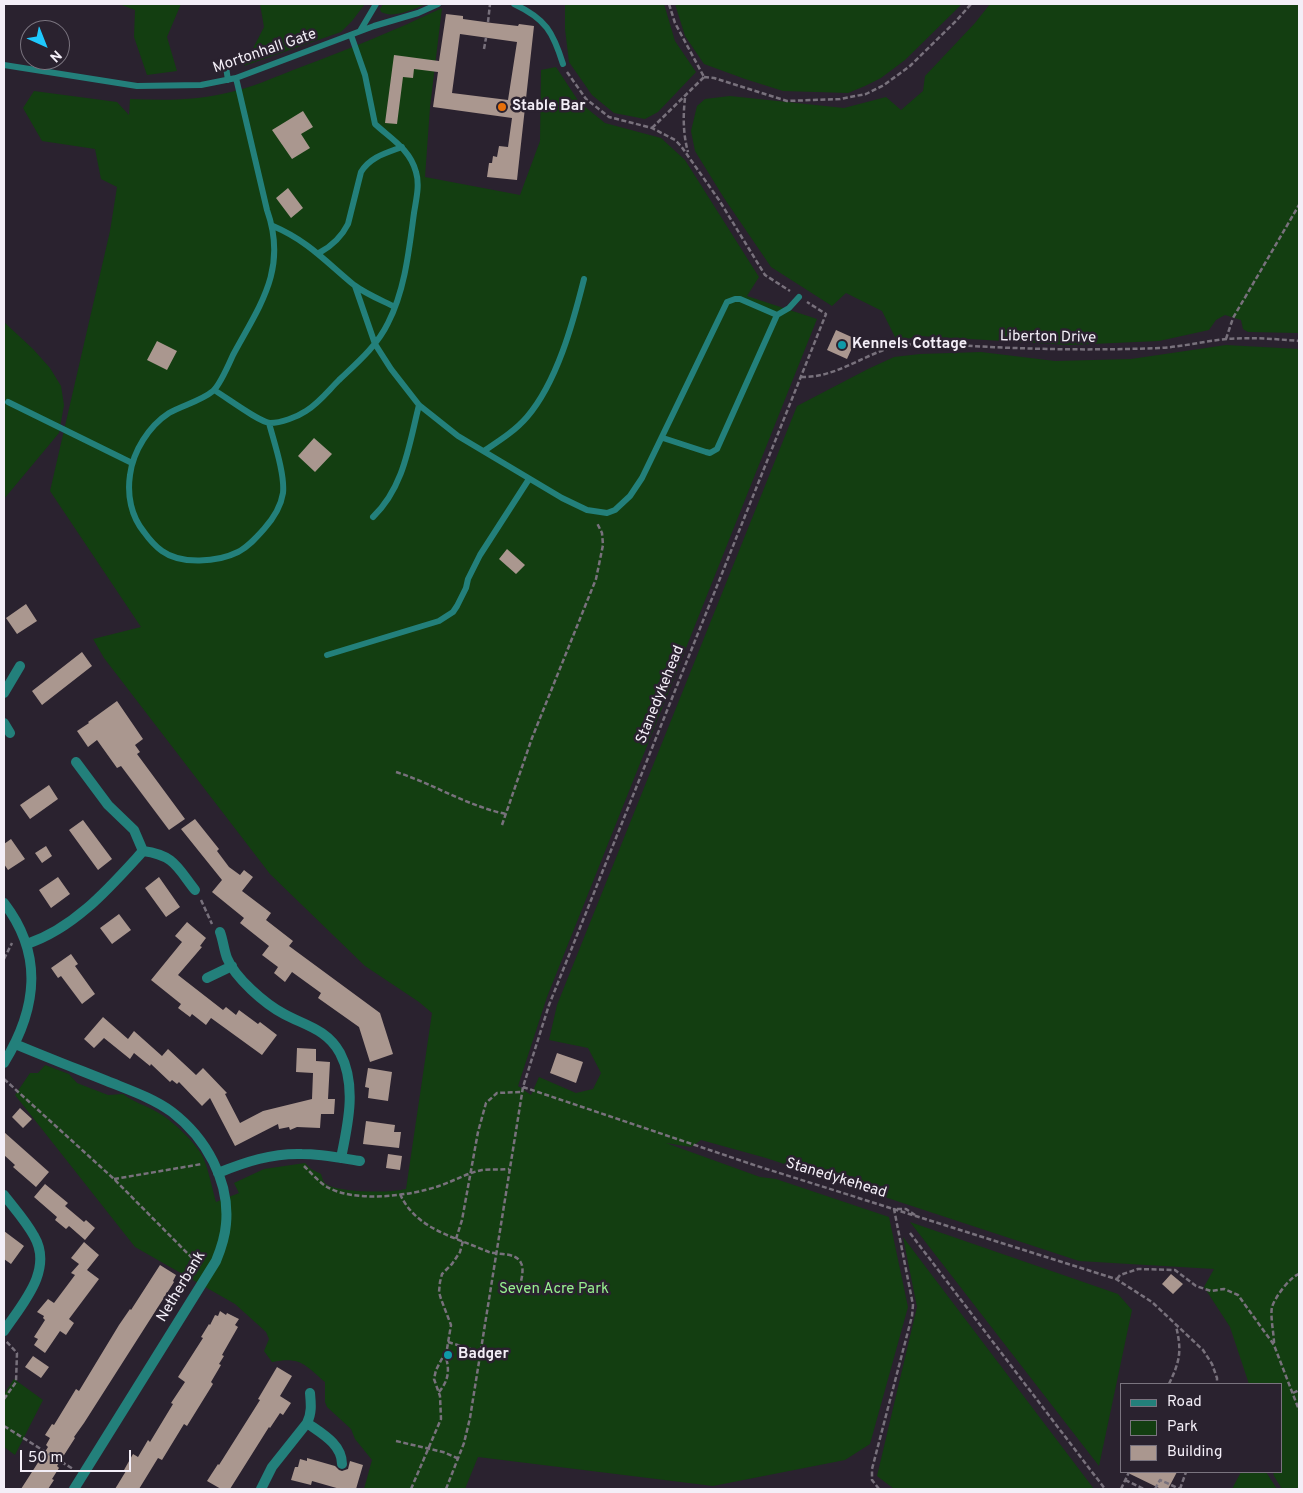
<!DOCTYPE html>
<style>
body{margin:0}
#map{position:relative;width:1303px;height:1493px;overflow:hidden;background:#2a222f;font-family:Overpass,sans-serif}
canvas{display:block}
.frame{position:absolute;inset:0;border:5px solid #f3eef7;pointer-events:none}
.legend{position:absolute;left:1120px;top:1383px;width:162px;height:90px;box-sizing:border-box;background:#2a222f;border:1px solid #7a747f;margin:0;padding:6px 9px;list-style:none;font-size:15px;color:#f3eef7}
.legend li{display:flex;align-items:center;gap:10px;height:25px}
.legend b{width:25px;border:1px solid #7a747f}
.north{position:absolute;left:20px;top:20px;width:50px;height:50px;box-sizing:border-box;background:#2a222f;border:1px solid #7a747f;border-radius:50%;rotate:136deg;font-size:14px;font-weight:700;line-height:20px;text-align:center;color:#f3eef7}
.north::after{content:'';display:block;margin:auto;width:18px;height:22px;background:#1fc9fd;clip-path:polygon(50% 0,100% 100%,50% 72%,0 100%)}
.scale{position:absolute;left:20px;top:1450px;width:111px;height:22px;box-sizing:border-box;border:2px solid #f3eef7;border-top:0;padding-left:6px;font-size:15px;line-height:18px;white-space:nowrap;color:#f3eef7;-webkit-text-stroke:4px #2a222f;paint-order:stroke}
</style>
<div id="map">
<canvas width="1303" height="1493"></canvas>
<div class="frame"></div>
<ul class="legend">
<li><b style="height:6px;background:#23807b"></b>Road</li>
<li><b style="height:14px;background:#133e11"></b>Park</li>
<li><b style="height:14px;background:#aa978f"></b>Building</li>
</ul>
<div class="north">N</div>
<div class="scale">50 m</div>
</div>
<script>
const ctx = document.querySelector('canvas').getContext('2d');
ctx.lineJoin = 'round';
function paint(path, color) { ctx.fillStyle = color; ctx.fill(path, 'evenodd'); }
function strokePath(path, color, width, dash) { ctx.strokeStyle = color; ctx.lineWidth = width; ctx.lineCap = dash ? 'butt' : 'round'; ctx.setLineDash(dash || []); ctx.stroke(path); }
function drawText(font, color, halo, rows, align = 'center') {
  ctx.font = font + ' Overpass,sans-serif'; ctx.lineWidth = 5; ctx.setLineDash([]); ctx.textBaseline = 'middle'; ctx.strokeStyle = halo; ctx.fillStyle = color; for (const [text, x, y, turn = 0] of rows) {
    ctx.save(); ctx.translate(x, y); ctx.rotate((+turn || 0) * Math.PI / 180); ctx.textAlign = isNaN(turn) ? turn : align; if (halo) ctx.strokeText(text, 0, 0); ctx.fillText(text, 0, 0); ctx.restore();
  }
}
paint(new Path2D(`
 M119,4H181L167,37L177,71L147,75L134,37L135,10Z
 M260,4H365L352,21L341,32L244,66L264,27Z
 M383,4H426C414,9 394,19 381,12L380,9Z
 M565,4H664L675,41L696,72L658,112L645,119L614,113L592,95L569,62L565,29Z
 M675,4H962L905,60L881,78L865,86L848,93L783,91L745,79L704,64L685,36Z
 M990,4H1299V333L1248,332L1243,329L1241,320L1225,315L1216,320L1209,330L1159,341L1069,345L920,336L897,341L882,311L846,293L832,306L771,267L724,198L695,151L691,131L697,106L705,99L730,96L844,108L886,97L901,110L923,91L925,76L975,23Z
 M442,8L430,107L425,177L520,195L540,141L541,70L556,67L579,102L605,123L661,138L685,160L759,277L747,296L817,319L547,997L518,1086L531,1095L539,1077L576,1093L593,1089L601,1073L588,1048L549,1040L557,1005L797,406L868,369L894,357L920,354L981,352L1055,361L1131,359L1226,345L1299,349V1489H1282L1274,1476L1273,1472H1282V1384H1249L1230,1327L1204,1287L1214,1269L1079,1261L766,1158L701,1140L691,1147L666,1143L760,1177L776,1179L889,1217L908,1307L870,1444L845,1460L713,1486L478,1457L465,1489H364L372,1460L355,1439L351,1429L327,1407L325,1402V1382C305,1365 301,1356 272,1362L264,1351L269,1339L266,1332L235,1304L135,1247L15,1095L30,1073H38L45,1065L69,1074L77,1083L108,1095L123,1094C133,1102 145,1105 157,1112C172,1120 195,1142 203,1157C209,1171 212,1188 216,1202L239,1193L234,1183L264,1169L305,1163L311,1169L321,1174C322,1177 323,1182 326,1184C339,1193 391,1193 406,1189L432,1013L419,1002L365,966L270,874L104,658L93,639L141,627L50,491L110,231L117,187L101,179L95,149L42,141L23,108L34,91L117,102L129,115L130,99C161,100 191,101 222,94C249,89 275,77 301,67C349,49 396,30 442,8Z
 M4,322L33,349L50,368L61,386L64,405L59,433L4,499Z
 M910,1222L1118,1294L1132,1310L1099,1466Z
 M903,1237L1094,1489H894L877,1476L917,1307Z
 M14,1379L43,1400L15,1455L4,1447V1394Z
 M1241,1472H1266L1277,1489H1232Z`), '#133e11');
paint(new Path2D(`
 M446,14L463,16V19L492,23L518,26L519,24L534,26L517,180L487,177L489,163H492L493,156L497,157L499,146L508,147L512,118L433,107L438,72L414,69L413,78L403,77L397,124L385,123L394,55L439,61ZM460,34L517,42L508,100L452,93Z
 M303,111L313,127L301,134L310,148L292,159L272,130Z
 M288,188L303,208L291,218L276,198Z
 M836,330L856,339L847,359L827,350Z
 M157,341L177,351L167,370L147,360Z
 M314,438L332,454L315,472L298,456Z
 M507,549L525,565L516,574L499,559Z
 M26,604L37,621L17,634L6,618Z
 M82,652L92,666L42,705L32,691Z
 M117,701L143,739L135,745L140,752L137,754L185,819L169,830L121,766L117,768L97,740L88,747L77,731L89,723L88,722Z
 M49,785L58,799L30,819L20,805Z
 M195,819L219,849L217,851L229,867L240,875L244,870L253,877L242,891L271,913L266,920L293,941L289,946L380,1013L393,1054L370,1062L359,1027L318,998L321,993L292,972L285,982L274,973L278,967L262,955L269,946L240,923L244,918L212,892L222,880L181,829Z
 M83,820L112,859L98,870L69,830Z
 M11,839L25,859L8,870L4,864V844Z
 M46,846L52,856L42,863L35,853Z
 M58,877L70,894L51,908L39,890Z
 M159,877L180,907L166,917L145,888Z
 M119,914L131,930L112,944L100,928Z
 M187,922L206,938L200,946L202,947L178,975L223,1010L226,1007L236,1015L239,1010L258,1024L260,1022L277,1035L262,1055L211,1018L206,1025L192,1014L190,1017L178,1008L181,1004L151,980L182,942L175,936Z
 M71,954L78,964L75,966L95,994L82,1004L61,976L58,978L51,968Z
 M103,1017L128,1039L134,1031L162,1056L168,1049L196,1075L203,1068L227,1093L225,1094L240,1123L263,1111L312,1099L313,1073L296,1072L297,1048L316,1049V1061L330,1062L328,1099H335L334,1114H321L320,1128L297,1127L290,1130L289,1127L279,1129L278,1124L235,1146L210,1098L202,1106L179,1082L177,1084L172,1080L170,1082L151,1064L150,1066L134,1053L130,1059L104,1038L94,1048L84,1039Z
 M557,1053L583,1062L576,1083L550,1073Z
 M368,1068L392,1072L388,1101L368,1098L369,1088L365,1087Z
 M20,1108L32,1119L23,1128L12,1117Z
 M366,1121L395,1125L394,1132H401L399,1148L363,1144Z
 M4,1132L49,1172L36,1187L13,1167L15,1165L4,1155Z
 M388,1154L402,1156L400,1170L386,1168Z
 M45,1184L68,1203L65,1206L84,1222L86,1220L95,1228L85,1240L69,1226L66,1229L55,1220L57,1217L34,1197Z
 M4,1231L24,1246L11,1264L4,1259Z
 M84,1242L99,1255L87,1270L99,1279L69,1319L74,1323L66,1335L60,1331L45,1353L34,1345L38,1339L34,1337L45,1320L43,1318L44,1316L37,1312L48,1299L54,1303L75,1275L71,1273L79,1264L71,1258Z
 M160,1265L176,1275L173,1281L174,1282L84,1423L74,1437L75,1438L57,1466L59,1468L52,1479L54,1480L48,1489H21L48,1447L46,1445L50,1438L45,1435L52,1424L54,1425L76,1389L79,1391L119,1325L130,1309L131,1310Z
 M1171,1274L1183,1284L1173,1294L1162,1284Z
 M220,1311L226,1315L227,1313L239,1319L235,1325L238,1327L222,1355L224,1356L219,1364L221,1365L211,1382L213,1384L187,1426L184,1424L162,1460L158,1458L139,1489H115L126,1471L124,1470L133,1454L138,1457L148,1440L150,1442L173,1404L171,1403L185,1382L178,1377L203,1338L201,1337L209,1324L210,1325L215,1315L218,1316Z
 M33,1356L49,1367L41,1378L25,1367Z
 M277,1367L292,1376L280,1396L291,1403L283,1415L280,1413L270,1428L269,1427L230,1489H221L207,1481L218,1464L219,1465L260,1400L258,1399Z
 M307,1458L335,1466L339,1470L342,1471L348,1469L350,1461L363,1465L356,1489H340L312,1481L311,1485L291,1480L295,1467H298L300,1459L307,1461Z
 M1126,1472H1177L1168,1489H1161Z`), '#aa978f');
strokePath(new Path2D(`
 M669,4L675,23L704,77
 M488,22L490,4
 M484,49L486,38
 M567,72L586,99L609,117L652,128L675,140L681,146L719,200L765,275L790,291
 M704,77L714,78L787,101L840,99L866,94L884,85L910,66L956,21L971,4
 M685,98C683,116 683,134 688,152
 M652,128L704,77
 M1226,339L1233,318L1299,205
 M801,377C833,378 859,358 889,348C902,344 914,344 928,343C1005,349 1082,351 1159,348C1182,347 1204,341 1227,339C1251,337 1275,339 1299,341
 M396,772C434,784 467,806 506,814
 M502,825L532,738L596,579L603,545L602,533L597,523
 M201,900L212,924
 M4,959L12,943
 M4,1079L114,1179L200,1266
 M523,1087L757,1166L1116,1279L1152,1302L1203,1350L1212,1364L1217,1378V1384
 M304,1166C311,1173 319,1182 327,1187C355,1203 410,1196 439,1186C454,1181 467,1173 482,1170C491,1169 500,1170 509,1169
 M114,1179L202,1164
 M400,1194C412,1221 438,1232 464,1242C472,1245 481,1249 489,1252C499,1255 516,1252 521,1263C525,1270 520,1285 518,1294
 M910,1233L1105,1489
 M456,1239L462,1220L478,1132L486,1103L497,1093L522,1092
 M1117,1279L1120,1275L1138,1269L1175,1270L1196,1286L1211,1291L1224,1289L1238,1295L1274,1345L1299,1410
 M448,1342L480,1352
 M1274,1343C1274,1334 1270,1316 1272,1307C1275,1297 1290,1277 1299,1274
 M1169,1384C1180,1361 1182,1351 1176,1326
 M439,1392C449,1380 450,1369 445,1355
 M1293,1393L1299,1390
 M4,1399L16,1382L17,1353L6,1341
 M4,1426L73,1469
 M396,1441L443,1452L457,1458
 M1125,1480L1144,1489
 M411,1489L441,1419L440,1396L434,1379L436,1370L447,1349L451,1325L441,1299L439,1292L440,1282L442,1274L452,1264L460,1252L463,1241
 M446,1489L464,1443L470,1418L523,1087L549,1005L826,314L807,302
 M879,1489L872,1480V1469L912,1316L913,1305L894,1209H906L915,1215
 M1121,1489L1129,1472
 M1155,1489L1160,1480L1180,1489
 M1180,1489L1186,1472`), '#78717c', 2.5, [5, 2.5]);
strokePath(new Path2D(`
 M514,4C546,19 553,32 563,64
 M360,31L376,4
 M4,65L137,86L201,85L236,78L374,26L418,13L438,4
 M226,67L228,80
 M236,78L267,210C288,269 260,305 233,355C229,364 220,385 213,391C201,401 183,405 169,413C149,426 133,451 130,475C127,495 131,516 144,532C149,539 155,546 162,551C181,565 218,562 238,552C248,547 256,538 264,529C272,520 281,506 283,493C285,474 274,442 269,423
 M273,226C308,241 325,261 354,285C366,294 381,300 395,307
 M319,253C332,246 341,238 348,224L361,172C370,157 386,153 402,147
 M355,286L375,344L391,369L419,405L458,436L562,498L587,510L607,513L615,510L630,496L642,478L727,302L735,299H740L777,315L717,449L710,453L706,452L663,438
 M777,315L789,308L799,297
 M214,390C226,397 259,422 270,423C281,423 297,417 306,411C319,403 328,391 339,380C357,363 377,346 388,323C405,290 409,250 414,213C416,200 420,185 416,172C410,149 390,138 375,124L365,75L351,35
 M8,402L132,463
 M484,451C499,441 515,431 527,417C557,382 573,323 584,279
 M373,517C404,487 409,445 419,405
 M327,655L439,621L453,612L457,606L466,588L468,579L480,555L529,479`), '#23807b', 6);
strokePath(new Path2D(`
 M4,693L20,666
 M4,723L10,733
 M76,762L108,805L134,830L143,851C174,855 177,867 195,890
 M4,903C44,955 37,1009 4,1063
 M220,932C223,940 224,950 227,958C235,978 265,1004 284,1014C304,1025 327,1029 340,1053C357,1085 348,1124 341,1158
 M27,944C75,928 110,887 143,851
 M207,978L232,966
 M15,1044C46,1057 77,1069 107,1081C129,1090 153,1098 172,1112C206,1138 230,1181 226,1224C225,1237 221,1249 216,1261L74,1489
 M218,1173C245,1162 272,1153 302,1154C321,1154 341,1158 360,1161
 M4,1195C14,1208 26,1221 34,1236C54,1270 22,1304 4,1331
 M307,1423C312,1413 311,1404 310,1393
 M261,1489L272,1467L307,1423C321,1433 342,1444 342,1464`), '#23807b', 10);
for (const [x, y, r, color] of [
 [502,107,5,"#e8710a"],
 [842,345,5,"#0f9aa8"],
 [448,1355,5,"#0f9aa8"]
]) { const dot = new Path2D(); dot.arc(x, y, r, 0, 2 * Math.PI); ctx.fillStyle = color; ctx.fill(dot); strokePath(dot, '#2a222f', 2); }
drawText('15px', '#f3eef7', '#2a222f', [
 ["Mortonhall Gate",265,52,-19],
 ["Liberton Drive",1048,338,1],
 ["Stanedykehead",661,695,-68],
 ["Stanedykehead",836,1179,17],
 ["Netherbank",182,1287,-59]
]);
drawText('bold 15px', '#f3eef7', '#2a222f', [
 ["Stable Bar",512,107],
 ["Kennels Cottage",852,345],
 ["Badger",458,1355]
], 'left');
drawText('15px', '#97f190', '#2a222f', [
 ["Seven Acre Park",554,1290]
]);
</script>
